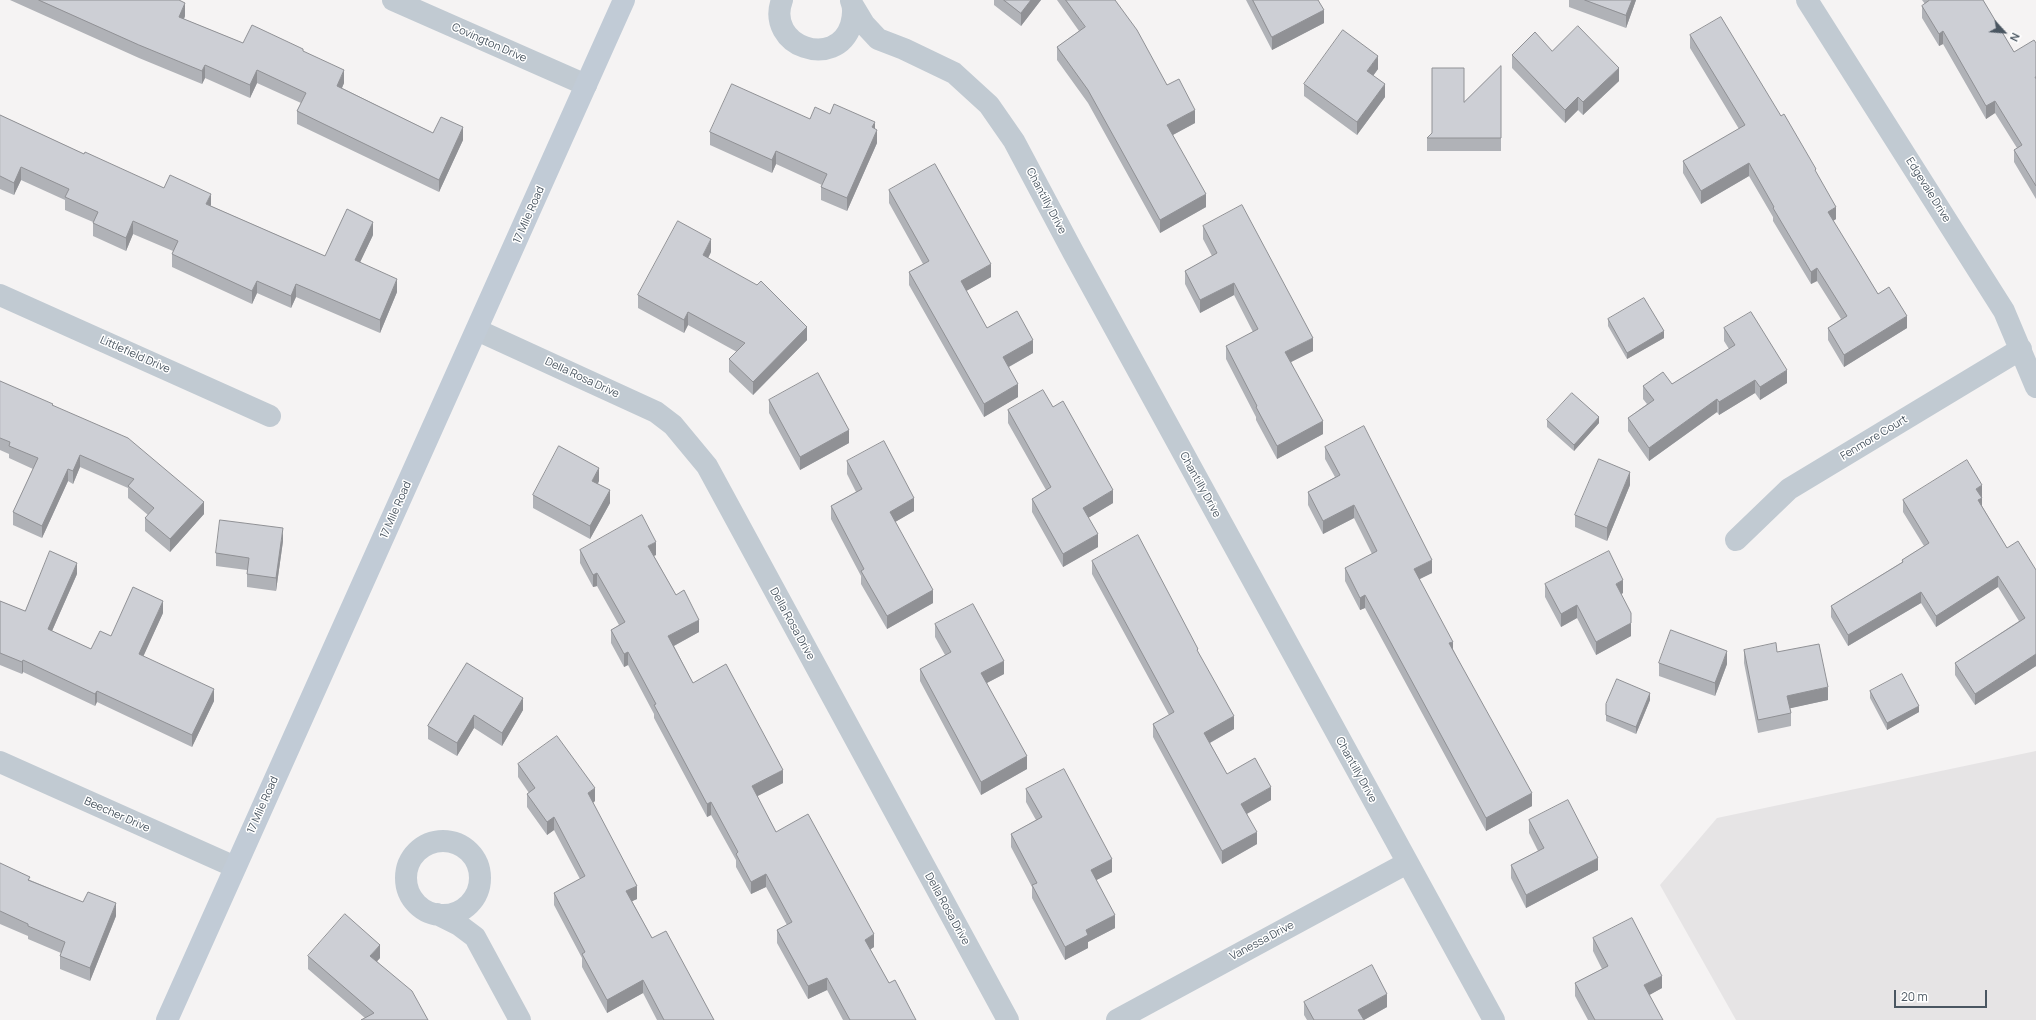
<!DOCTYPE html>
<style>
body{margin:0}
#map{position:relative;width:2036px;height:1020px;overflow:hidden;background:#f5f3f3;font-family:Manrope,sans-serif}
canvas{display:block}
.north{position:absolute;left:1984px;top:12px;width:40px;height:40px;-webkit-text-stroke:3px #fff;paint-order:stroke;rotate:116deg;font-size:11px;font-weight:700;line-height:16px;text-align:center;color:#4a5661}
.north::after{content:'';display:block;margin:auto;width:14px;height:18px;background:#4a5661;clip-path:polygon(50% 0,100% 100%,50% 72%,0 100%)}
.scale{position:absolute;left:1894px;top:990px;width:93px;height:18px;box-sizing:border-box;border:2px solid #4a5661;border-top:0;padding-left:5px;font-size:12px;line-height:14px;white-space:nowrap;color:#4a5661;-webkit-text-stroke:3px #fff;paint-order:stroke}
</style>
<div id="map">
<canvas width="2036" height="1020"></canvas>
<div class="north">N</div>
<div class="scale">20 m</div>
</div>
<script>
const ctx = document.querySelector('canvas').getContext('2d');
ctx.lineJoin = 'round';
function paint(path, color) { ctx.fillStyle = color; ctx.fill(path, 'evenodd'); }
function strokePath(path, color, width, dash) { ctx.strokeStyle = color; ctx.lineWidth = width; ctx.lineCap = dash ? 'butt' : 'round'; ctx.setLineDash(dash || []); ctx.stroke(path); }
function drawText(font, color, halo, rows, align = 'center') {
  ctx.font = font + ' Manrope,sans-serif'; ctx.lineWidth = 3; ctx.setLineDash([]); ctx.textBaseline = 'middle'; ctx.strokeStyle = halo; ctx.fillStyle = color; for (const [text, x, y, turn = 0] of rows) {
    ctx.save(); ctx.translate(x, y); ctx.rotate((+turn || 0) * Math.PI / 180); ctx.textAlign = isNaN(turn) ? turn : align; if (halo) ctx.strokeText(text, 0, 0); ctx.fillText(text, 0, 0); ctx.restore();
  }
}
paint(new Path2D(`
 M2036,751V1020H1736L1660,885L1717,818Z`), '#e6e4e5');
strokePath(new Path2D(`
 M393,0L586,85
 M782,0C765,46 836,71 851,25C853,17 855,9 851,1
 M1807,0L2004,311L2036,387
 M852,4L864,24L878,39L904,49L954,73L989,105L1014,141L1073,252L1494,1020
 M0,295L270,416
 M477,330L656,412L673,425L707,466L1008,1020
 M1736,540L1789,489L2021,349
 M0,762L235,867
 M406 878a37 37 0 1 1 74 0a37 37 0 1 1-74 0Z
 M437,914L459,925L475,937L520,1020
 M1117,1020L1407,863`), '#c1cad2', 22);
strokePath(new Path2D(`
 M167,1020L624,0`), '#c1cbd6', 22);
paint(new Path2D(`
 M10,0H179L185,16L184,19L243,43L303,51L344,83L342,88L433,133L463,140L439,192L297,124V111L301,103L257,83L250,98L205,78L202,84L139,58Z
 M994,0H1041L1021,26L994,5Z
 M1057,0H1115L1167,85L1195,123L1173,135L1206,207L1160,233L1088,103L1057,60V47L1079,31Z
 M1246,0H1318L1324,23L1272,50Z
 M1569,0H1636L1626,28L1569,7Z
 M1922,0H1983L2014,52L2036,43V199L2014,162V150L2017,148L1995,113L1986,119L1943,44L1939,46L1922,18V6L1925,4Z
 M1690,35L1781,116L1816,172L1836,219L1833,221L1858,261L1878,294L1907,328L1844,367L1828,340V328L1841,319L1817,281L1811,284L1773,221V217L1749,176L1701,204L1683,173V161L1739,129L1690,48Z
 M1552,51L1619,81L1583,115L1578,110L1565,123L1512,68V55Z
 M1501,66V151H1427V138Z
 M1378,69L1373,76L1385,97L1357,135L1304,96V84Z
 M830,114L875,128L877,143L847,211L821,200V187L822,185L776,164L772,173L710,145V132L810,119Z
 M0,115L84,154L164,188L211,206L325,256L373,235L360,262L397,292L380,333L296,297L291,308L257,293L252,304L172,267V254L173,251L133,234L126,251L93,236V222L65,210V200L21,180L14,195L0,189Z
 M889,190L991,277L966,291L987,328L1033,353L1009,367L1018,397L984,417L909,285V272L923,264L889,203Z
 M1203,226L1313,351L1291,362L1323,434L1277,459L1256,420V417L1226,359V346L1253,332L1234,295L1200,313L1185,284V271L1212,256L1203,239Z
 M711,252L708,258L807,340L753,395L729,372V359L737,352L688,325L684,333L638,308V295Z
 M1608,319L1664,338L1627,359L1608,326Z
 M1724,328L1787,383L1760,400L1755,393L1719,415L1717,412L1649,461L1628,431V418L1647,404L1643,399V386L1672,384L1729,349L1724,341Z
 M0,381L53,406L204,514L170,552L145,531V518L148,515L128,498V488L80,467L73,484L68,481L42,538L13,525V512L33,469L9,458V454L0,450Z
 M769,400L849,443L800,470L769,413Z
 M1053,407L1113,503L1088,518L1098,547L1063,567L1032,512V499L1046,490L1008,423V410Z
 M1547,420L1599,423L1574,451L1547,427Z
 M1325,447L1432,573L1419,579L1453,649L1532,806L1486,831L1365,608L1360,610L1345,581V568L1372,554L1354,518L1323,534L1308,505V492L1335,477L1325,459Z
 M847,461L914,511L895,522L933,603L887,629L861,584V576L831,519V506L856,492L847,474Z
 M599,481L598,484L610,503L590,539L533,508V495Z
 M1630,485L1607,541L1575,527V515Z
 M1981,497L1982,506L2007,548L2036,570V666L1975,705L1955,675V663L2019,621L1998,587L1936,627L1921,603L1848,646L1831,617V606L1902,562V560L1924,546L1903,512V500L1982,497Z
 M283,541L276,591L247,587V570L216,566V553Z
 M580,550L656,555L654,556L676,595L699,632L674,646L693,683L783,783L757,796L776,832L874,947L870,949L889,983L916,1020H843L827,990L808,999L777,943V930L787,925L766,887L751,894L736,867V860L711,815L707,817L654,718V714L628,665L624,667L611,643V630L619,625L597,586L593,587L580,563Z
 M1092,561L1198,653L1234,729L1210,743L1227,774L1271,800L1247,814L1257,844L1222,864L1153,737V724L1169,715L1092,574Z
 M77,574L52,631L91,649L111,636L163,613L143,656L214,701L192,747L97,702L95,706L23,672L22,674L0,665V601L25,611Z
 M1545,584L1623,593L1621,594L1631,636L1596,655L1577,618L1561,627L1545,597Z
 M935,624L1004,674L987,683L1027,769L981,795L920,681V669L945,655L935,637Z
 M1744,650L1777,652L1828,700L1790,708L1791,713V726L1758,733L1744,663Z
 M467,663L523,710L502,746L474,728L457,756L428,739V726Z
 M1659,663L1727,664L1715,696L1659,676Z
 M1870,691L1919,712L1887,730L1870,698Z
 M1650,700L1636,734L1606,721V704Z
 M518,764L595,801L593,803L637,899L632,901L652,938L714,1020H657L643,993L607,1013L582,967V958L554,905V893L580,879L554,830L547,835L527,807V794L529,793L518,777Z
 M1026,789L1112,872L1096,880L1115,928L1088,942V948L1065,960L1032,898V887L1011,847V834L1036,820L1026,802Z
 M1529,820L1598,870L1526,908L1511,878V865L1538,851L1529,833Z
 M0,863L30,880L116,916L90,981L60,969V956L61,953L28,939V936L0,924Z
 M1593,938L1662,988L1649,995L1663,1020H1588L1575,996V983L1602,969L1593,951Z
 M308,956L380,958L377,961L428,1020L365,1018L308,969Z
 M1304,1002L1387,1007L1364,1020H1307L1304,1015Z`), '#b0b2b7');
paint(new Path2D(`
 M1031,0H1041L1021,26V13Z
 M1632,0H1636L1626,28V15Z
 M185,3V16L179,30V17Z
 M1324,10V23L1272,50V37Z
 M1943,31V44L1939,46V34Z
 M1378,56V69L1367,84V71Z
 M205,65V78L202,84V71Z
 M1619,68V81L1583,115V102Z
 M257,70V83L250,98V85Z
 M344,70V83L337,99V86Z
 M1385,84V97L1357,135V122Z
 M1578,97V110L1565,123V110Z
 M1995,101V113L1986,119V106Z
 M1195,110V123L1167,138V125Z
 M875,122V134L872,127Z
 M463,127V140L439,192V180Z
 M877,130V143L847,211V198Z
 M776,151V164L772,173V160Z
 M1749,163V176L1701,204V191Z
 M21,167V180L14,195V183Z
 M211,194V206L206,204Z
 M1206,194V207L1160,233V220Z
 M1836,207V219L1828,224V212Z
 M133,221V234L126,251V238Z
 M373,222V235L355,273V260Z
 M711,239V252L703,268V255Z
 M991,264V277L961,294V281Z
 M1817,268V281L1811,284V272Z
 M397,279V292L380,333V320Z
 M257,281V293L252,304V291Z
 M1234,283V295L1200,313V300Z
 M296,284V297L291,308V296Z
 M688,312V325L684,333V320Z
 M1907,316V328L1844,367V355Z
 M807,327V340L753,395V382Z
 M1664,331V338L1627,359V353Z
 M1313,338V351L1285,365V352Z
 M1033,340V353L1003,370V357Z
 M1787,370V383L1760,400V387Z
 M1755,380V393L1719,415V402Z
 M1018,384V397L984,417V404Z
 M1717,399V412L1649,461V448Z
 M1599,417V423L1574,451V445Z
 M1323,421V434L1277,459V446Z
 M849,430V443L800,470V457Z
 M80,455V467L73,484V471Z
 M599,468V481L592,494V481Z
 M68,469V481L42,538V526Z
 M1630,472V485L1607,541V528Z
 M1982,485V497L1976,501V489Z
 M610,490V503L590,539V526Z
 M1113,490V503L1083,521V508Z
 M914,498V511L890,525V512Z
 M1982,498V509L1978,500Z
 M204,502V514L170,552V539Z
 M1354,505V518L1323,534V521Z
 M283,528V541L276,591V578Z
 M1098,534V547L1063,567V554Z
 M656,542V555L648,558V546Z
 M1432,560V573L1414,582V569Z
 M77,563V574L48,640V629Z
 M597,573V586L593,587V575Z
 M1998,576V587L1936,627V616Z
 M1623,580V593L1616,597V584Z
 M933,590V603L887,629V616Z
 M1921,592V603L1848,646V635Z
 M1365,595V608L1360,610V598Z
 M163,601V613L139,666V654Z
 M1577,605V618L1561,627V614Z
 M699,620V632L668,649V636Z
 M1631,623V636L1596,655V642Z
 M1453,642V655L1449,643Z
 M1727,651V664L1715,696V683Z
 M628,652V665L624,667V654Z
 M2036,654V666L1975,705V694Z
 M23,660V672L22,674V662Z
 M1004,661V674L981,686V673Z
 M1828,687V700L1787,709V696Z
 M214,689V701L192,747V735Z
 M97,691V702L95,706V694Z
 M1650,693V700L1636,734V727Z
 M523,698V710L502,746V733Z
 M1919,706V712L1887,730V723Z
 M474,715V728L457,756V743Z
 M1234,716V729L1204,746V733Z
 M1027,756V769L981,795V782Z
 M783,770V783L752,799V786Z
 M1271,787V800L1241,817V804Z
 M595,788V801L588,806V793Z
 M1532,793V806L1486,831V818Z
 M711,802V815L707,817V804Z
 M554,817V830L547,835V822Z
 M1257,832V844L1222,864V851Z
 M1598,858V870L1526,908V895Z
 M1112,859V872L1091,883V870Z
 M766,874V887L751,894V882Z
 M637,886V899L626,904V891Z
 M116,903V916L90,981V968Z
 M1115,915V928L1088,942V948L1065,960V947L1086,930Z
 M874,934V947L865,953V940Z
 M380,945V958L370,969V956Z
 M1662,976V988L1644,998V985Z
 M827,978V990L808,999V986Z
 M643,980V993L607,1013V1000Z
 M1387,994V1007L1364,1020L1358,1010Z`), '#909195');
const building = new Path2D(`
 M39,0H179L185,3L179,17L243,43L252,25L303,49V51L344,70L337,86L433,133L441,117L463,127L439,180L297,111L306,93L257,70L250,85L205,65L202,71L139,45Z
 M1004,0H1031L1021,13Z
 M1066,0H1115L1137,30L1167,85L1179,79L1195,110L1167,125L1206,194L1160,220L1088,90L1057,47L1085,27Z
 M1253,0H1318L1324,10L1272,37Z
 M1585,0H1632L1626,15Z
 M1930,0H1983L2014,52L2034,40L2036,43V77H2035L2036,79V186L2014,150L2022,145L1995,101L1986,106L1943,31L1939,34L1922,6Z
 M1721,17L1781,116L1784,114L1816,169L1815,170L1836,207L1828,212L1858,261L1878,294L1889,287L1907,316L1844,355L1828,328L1847,316L1817,268L1811,272L1773,208L1774,207L1749,163L1701,191L1683,161L1745,125L1690,35Z
 M1578,26L1619,68L1583,102L1578,97L1565,110L1512,55L1535,32L1552,51Z
 M1343,30L1378,56L1367,71L1385,84L1357,122L1304,84Z
 M1501,66V138H1427L1432,133V68H1464V102Z
 M732,84L810,119L815,107L830,114L834,104L875,122L872,127L877,130L847,198L821,187L827,174L776,151L772,160L710,132Z
 M0,115L84,154L85,152L164,188L170,175L211,194L206,204L325,256L347,209L373,222L355,260L397,279L380,320L296,284L291,296L257,281L252,291L172,254L178,241L133,221L126,238L93,223L98,212L65,197L69,189L21,167L14,183L0,176Z
 M935,164L991,264L961,281L987,328L1017,311L1033,340L1003,357L1018,384L984,404L909,272L929,261L889,190Z
 M1242,205L1313,338L1285,352L1323,421L1277,446L1256,407L1257,406L1226,346L1258,329L1234,283L1200,300L1185,271L1217,253L1203,226Z
 M678,221L711,239L703,255L757,285L761,281L807,327L753,382L729,359L745,343L688,312L684,320L638,295Z
 M1644,298L1664,331L1627,353L1608,319Z
 M1751,312L1787,370L1760,387L1755,380L1719,402L1717,399L1649,448L1628,418L1654,400L1643,386L1663,372L1672,384L1735,345L1724,328Z
 M818,373L849,430L800,457L769,400Z
 M0,381L53,404L52,405L128,438L204,502L170,539L145,518L154,508L128,486L134,479L80,455L73,471L68,469L42,526L13,512L38,458L9,446L10,442L0,438Z
 M1043,390L1053,407L1063,401L1113,490L1083,508L1098,534L1063,554L1032,499L1051,487L1008,410Z
 M1572,393L1599,417L1574,445L1547,420Z
 M1364,426L1432,560L1414,569L1453,642L1449,643L1532,793L1486,818L1365,595L1360,598L1345,568L1377,551L1354,505L1323,521L1308,492L1340,475L1325,447Z
 M884,441L914,498L890,512L933,590L887,616L861,571L864,569L831,506L862,489L847,461Z
 M559,446L599,468L592,481L610,490L590,526L533,495Z
 M1599,459L1630,472L1607,528L1575,515Z
 M1967,460L1982,485L1976,489L1982,498L1978,500L2007,548L2018,541L2036,570V654L1975,694L1955,663L2025,618L1998,576L1936,616L1921,592L1848,635L1831,606L1903,562L1902,560L1929,543L1903,500Z
 M642,515L656,542L648,546L676,595L684,590L699,620L668,636L693,683L726,664L783,770L752,786L776,832L808,814L874,934L865,940L889,983L895,980L916,1020H850L827,978L808,986L777,930L792,922L766,874L751,882L736,854L738,852L711,802L707,804L654,705L656,704L628,652L624,654L611,630L625,622L597,573L593,575L580,550Z
 M220,520L283,528L276,578L247,574L249,558L216,553Z
 M1138,535L1198,649L1197,650L1234,716L1204,733L1227,774L1255,758L1271,787L1241,804L1257,832L1222,851L1153,724L1174,712L1092,561Z
 M50,551L77,563L48,629L91,649L100,631L111,636L133,587L163,601L139,654L214,689L192,735L97,691L95,694L23,660L22,662L0,653V601L25,611Z
 M1609,551L1623,580L1616,584L1631,613V623L1596,642L1577,605L1561,614L1545,584Z
 M973,604L1004,661L981,673L1027,756L981,782L920,669L951,652L935,624Z
 M1671,630L1727,651L1715,683L1659,663Z
 M1776,643L1777,652L1819,644L1828,687L1787,696L1791,713L1758,720L1744,650Z
 M467,663L523,698L502,733L474,715L457,743L428,726Z
 M1902,674L1919,706L1887,723L1870,691Z
 M1617,679L1650,693L1636,727L1606,715V704Z
 M557,736L595,788L588,793L637,886L626,891L652,938L666,931L714,1020H664L643,980L607,1000L582,954L585,952L554,893L585,876L554,817L547,822L527,794L535,788L518,764Z
 M1064,769L1112,859L1091,870L1115,915L1086,930L1088,935L1065,947L1032,885L1037,883L1011,834L1042,817L1026,789Z
 M1568,800L1598,858L1526,895L1511,865L1544,848L1529,820Z
 M0,863L30,877L28,880L83,902L88,892L116,903L90,968L60,956L65,942L28,926V924L0,911Z
 M345,914L380,945L370,956L412,991L428,1020H361L374,1013L308,956Z
 M1632,918L1662,976L1644,985L1663,1020H1595L1575,983L1608,966L1593,938Z
 M1372,965L1387,994L1358,1010L1364,1020H1314L1304,1002Z`);
paint(building, '#cdcfd5');
strokePath(building, '#909195', 1);
drawText('11px', '#4a5661', '#fff', [
 ["Covington Drive",489,43,24],
 ["Edgevale Drive",1928,190,58],
 ["Chantilly Drive",1046,201,62],
 ["17 Mile Road",529,215,-66],
 ["Littlefield Drive",135,355,24],
 ["Della Rosa Drive",582,378,25],
 ["Fenmore Court",1874,438,-31],
 ["Chantilly Drive",1200,485,61],
 ["17 Mile Road",396,510,-66],
 ["Della Rosa Drive",792,624,61],
 ["Chantilly Drive",1356,770,61],
 ["17 Mile Road",263,805,-66],
 ["Beecher Drive",117,815,24],
 ["Della Rosa Drive",947,909,61],
 ["Vanessa Drive",1262,941,-28]
]);
</script>
